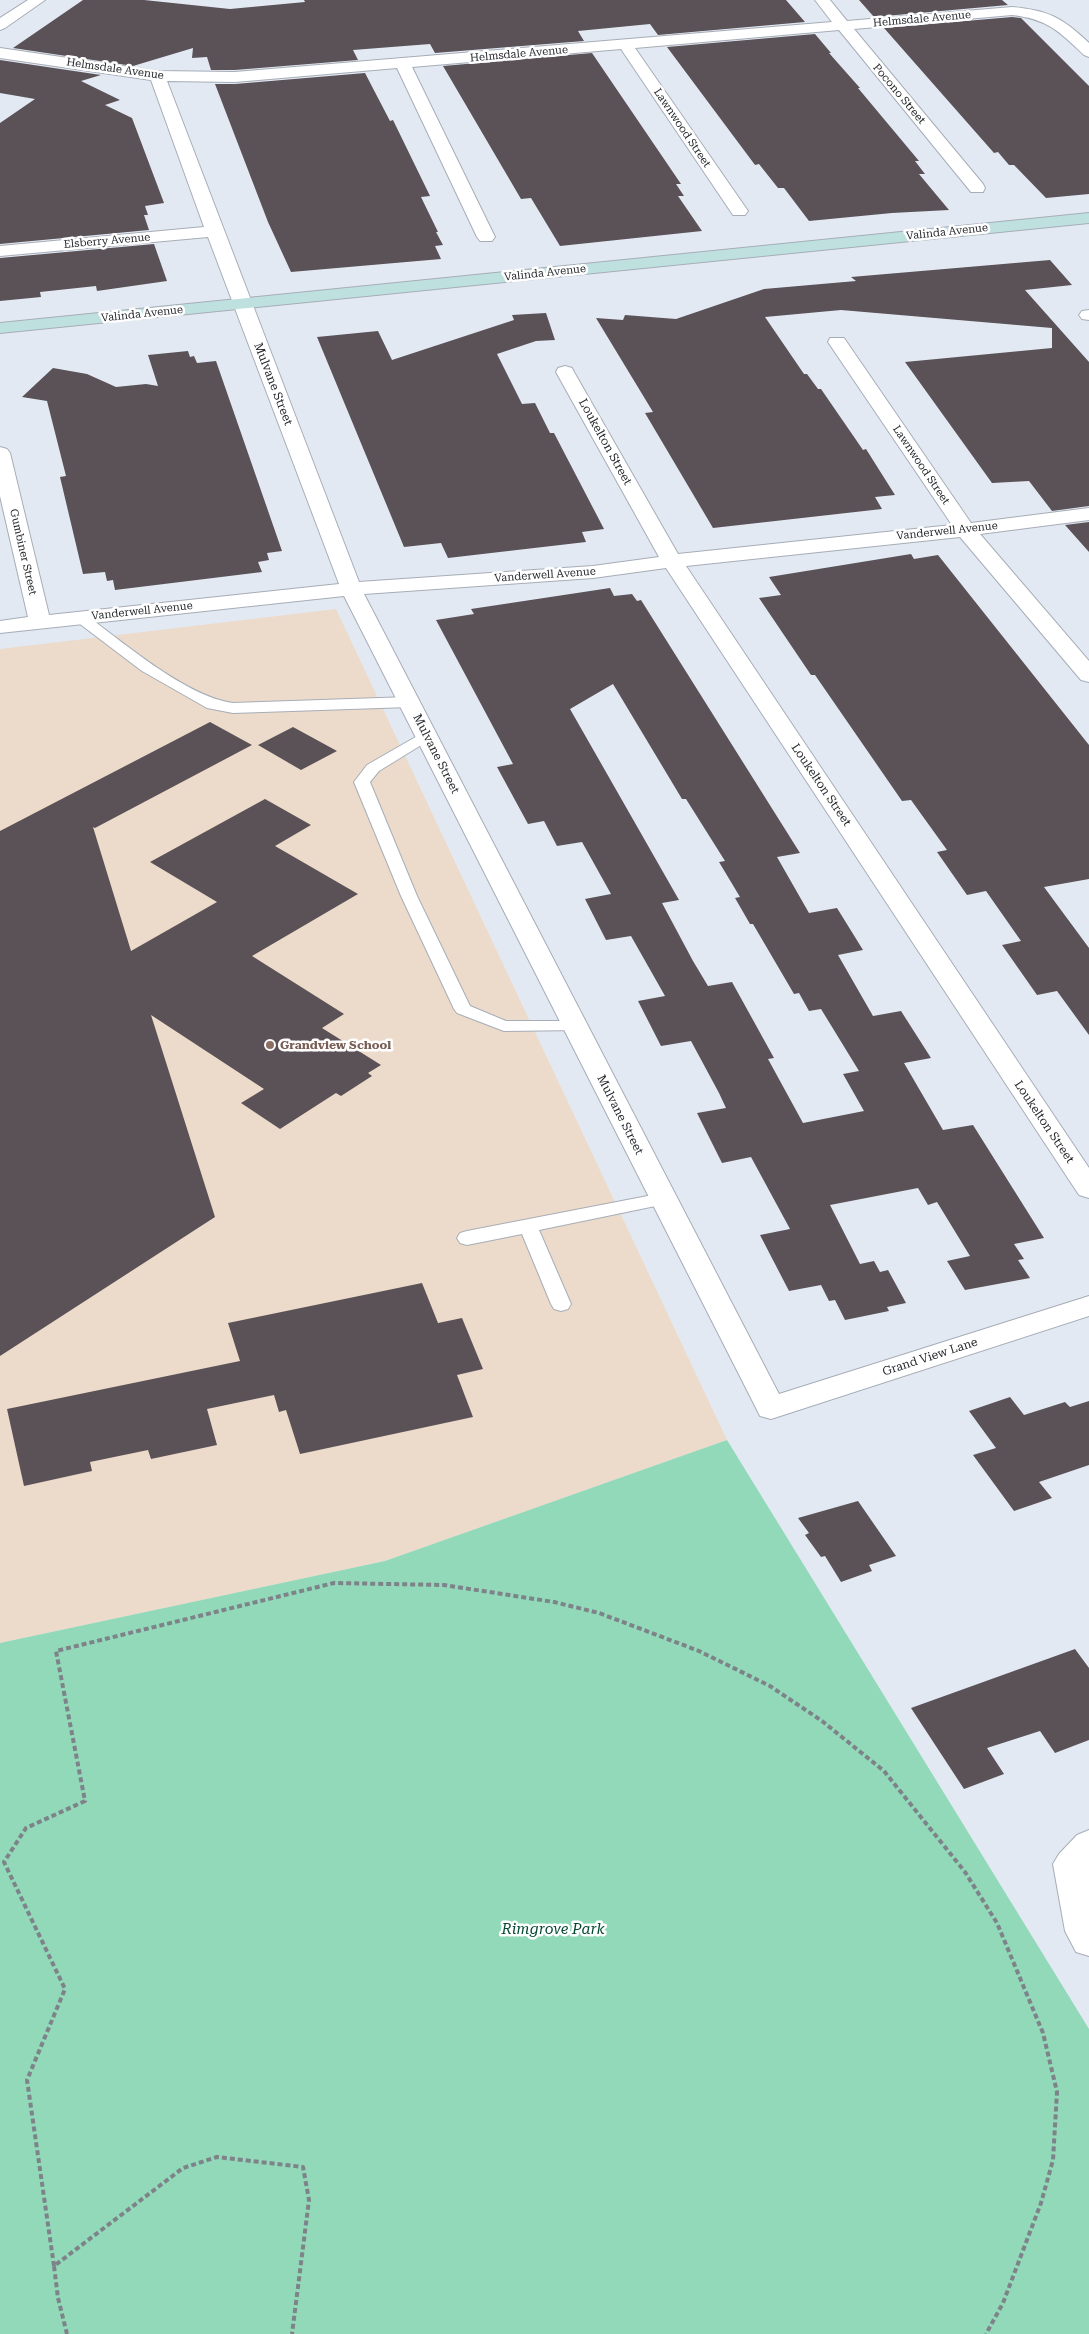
<!DOCTYPE html>
<style>
body{margin:0}
canvas{display:block;background:#e2e9f3}
</style>
<canvas width="1089" height="2334"></canvas>
<script>
const ctx = document.querySelector('canvas').getContext('2d');
ctx.lineJoin = 'round';
function paint(path, color) { ctx.fillStyle = color; ctx.fill(path, 'evenodd'); }
function strokePath(path, color, width, dash) { ctx.strokeStyle = color; ctx.lineWidth = width; ctx.lineCap = dash ? 'butt' : 'round'; ctx.setLineDash(dash || []); ctx.stroke(path); }
function drawText(font, color, halo, rows, align = 'center') {
  ctx.font = font + ' "Roboto Serif",serif'; ctx.lineWidth = 5; ctx.setLineDash([]); ctx.textBaseline = 'middle'; ctx.strokeStyle = halo; ctx.fillStyle = color; for (const [text, x, y, turn = 0] of rows) {
    ctx.save(); ctx.translate(x, y); ctx.rotate((+turn || 0) * Math.PI / 180); ctx.textAlign = isNaN(turn) ? turn : align; if (halo) ctx.strokeText(text, 0, 0); ctx.fillText(text, 0, 0); ctx.restore();
  }
}
paint(new Path2D(`
 M336,609L727,1440L385,1561L0,1643V649Z`), '#ecdbca');
paint(new Path2D(`
 M727,1440L1089,2029V2334H0V1643L385,1561Z`), '#91d9b9');
paint(new Path2D(`
 M83,0H144L230,9L305,2L304,0H786L805,22L658,35L650,24L578,31L584,41L435,53L430,44L353,50L358,60L235,70H211L207,57L192,58L193,48L133,66L13,48Z
 M859,0H1002L1008,5L874,17Z
 M1012,17L1021,18L1089,86V194L1046,198L1014,165H1009L998,152L994,153L884,28Z
 M815,34L831,53H829L860,88H858L919,161H915L925,174H919L949,210L892,213L809,221L784,188H778L759,164L755,165L667,47Z
 M592,53L681,184H676L684,196H678L702,231L560,246L531,198L521,199L443,66Z
 M0,60L101,75L81,81L120,100L105,105L132,118L164,203L145,206L148,215H144L149,230L0,244V123L35,99L0,93Z
 M365,73L390,121L393,120L430,196L421,197L438,232H436L443,245L435,246L441,259L291,272L268,222L215,84H235Z
 M154,244L167,281L97,291L96,286L40,292L41,297L0,301V258Z
 M1050,260L1072,285L1025,290L1089,362V506L1052,511L1029,481L992,483L905,362L1052,348V328L841,310L765,317L804,374H807L818,389H821L863,450L866,449L895,495L875,497L882,509L713,528L645,413L653,412L596,318L623,320L625,315L676,319L764,289L856,281L851,277Z
 M546,313L555,340L536,341L497,354L522,404L535,403L550,433H554L604,529L582,532L586,542L448,558L441,543L404,547L317,337L378,331L392,360L514,320L512,315Z
 M188,351L190,357L194,356L197,363L216,361L282,551L267,553L269,560L258,562L262,572L115,590L113,580L107,581L105,572L83,574L60,477L66,476L47,401L22,397L53,368L87,374L116,387L146,384L158,386L148,355Z
 M1089,522V552L1065,525Z
 M911,554L914,559L938,555L1089,745V879L1044,887L1089,948V1035L1057,991L1037,995L1002,945L1021,941L986,891L967,895L937,852L947,850L911,800L902,801L815,675H811L759,598L781,595L769,577Z
 M610,588L614,596L632,594L637,601L641,600L800,853L777,857L809,913L837,908L863,950L838,955L873,1016L901,1011L931,1058L904,1063L943,1130L973,1125L1044,1238L1014,1244L1024,1259L1018,1260L1030,1278L965,1290L947,1261L970,1256L937,1202L928,1205L918,1188L830,1205L860,1264L874,1261L880,1272L888,1270L906,1303L887,1307L889,1311L845,1320L835,1300L829,1301L821,1285L789,1291L760,1235L790,1229L751,1157L722,1163L697,1113L726,1108L719,1093L691,1041L661,1046L638,1001L665,996L631,936L606,940L585,899L611,894L582,842L557,846L544,821L528,824L497,767L513,764L436,620L474,614L471,609ZM613,684L682,799H686L725,861L719,862L740,897L735,898L750,924H753L794,994L799,993L809,1011L821,1009L859,1071L843,1074L864,1111L803,1123L768,1059L774,1058L732,982L708,986L693,961L662,903L679,900L570,709Z
 M210,722L252,745L95,828L93,827L131,951L217,902L150,862L265,799L311,825L275,846L358,894L252,956L344,1014L322,1028L381,1065L368,1073L372,1076L341,1096L336,1093L280,1129L241,1103L264,1089L151,1015L215,1217L0,1356V831Z
 M293,727L337,751L301,770L258,745Z
 M422,1283L438,1323L462,1318L483,1369L457,1375L473,1417L300,1454L286,1410L279,1412L274,1395L207,1409L217,1445L151,1459L148,1450L90,1462L92,1471L24,1486L7,1409L240,1361L228,1323Z
 M1010,1397L1024,1415L1065,1402L1070,1407L1089,1401V1465L1039,1482L1052,1498L1014,1511L973,1455L996,1448L969,1411Z
 M858,1501L896,1556L869,1565L872,1571L841,1582L825,1556L821,1557L805,1535L809,1533L798,1518Z
 M1075,1649L1089,1668V1740L1055,1753L1040,1731L987,1748L1004,1774L964,1789L911,1708Z`), '#5b5258');
const lane = new Path2D(`
 M81,614L86,615C124,643 187,697 233,703L409,697L417,702L409,707L233,713L207,708L142,671L76,621L74,618L76,615Z
 M426,731L431,733L434,736L431,739L379,771L370,782L417,896L470,1006L506,1021H575L581,1022L584,1026L581,1030L504,1031L457,1013L454,1009L401,896L354,782L367,765Z
 M663,1193L670,1195L672,1199L670,1203L539,1230L571,1304L568,1309L561,1311L554,1309L551,1304L522,1234L467,1245L460,1243L457,1238L460,1233L467,1231Z`);
const street = new Path2D(`
 M28,0H45L5,28L0,30V18Z
 M815,0H830L847,21L1012,7C1048,10 1063,18 1089,43V57L1084,55C1059,31 1047,19 1012,15L854,29L983,184L985,188L983,192H971L839,30L635,48L748,211L745,215H733L621,49L412,67L495,237L492,241H480L477,237L397,68L235,82L167,81L359,582L593,566L659,557L556,372L558,368L565,366L572,368L574,372L678,554L952,525L828,342L830,338H844L971,523L1089,508V520L980,534L1089,661V682L1081,680L960,537L686,566L1089,1168V1198L1079,1195L666,568L593,578L364,594L779,1394L1089,1296V1316L771,1419L760,1416L756,1408L344,596L0,633V621L28,617L0,496V447L7,449L10,453L49,615L339,584L208,237L0,256V246L204,227L151,80L0,58V48L157,71L235,72L832,22Z
 M1089,310V320L1082,319L1079,315L1082,311Z
 M1089,1830V1956L1076,1952L1065,1931L1053,1864L1059,1854L1077,1835Z`);
const secondary = new Path2D(`
 M1089,213V223L0,333V323Z`);
strokePath(lane, '#a7adb7', 2);
strokePath(street, '#a7adb7', 2);
strokePath(secondary, '#a7adb7', 2);
strokePath(new Path2D(`
 M54,2266L27,2080L65,1989L4,1862L26,1828L85,1801L56,1651L334,1583L444,1585L554,1602L599,1613L699,1651L770,1686L822,1721L884,1771L965,1872L997,1923L1043,2033L1057,2092L1053,2160L1041,2203L1003,2303L986,2334
 M67,2334L58,2298L54,2266L183,2168L217,2157L303,2167L309,2200L292,2334`), '#7e8389', 4, [5, 3]);
paint(lane, '#fff');
paint(street, '#fff');
paint(secondary, '#bee1e0');
for (const [x, y, r, color] of [
 [270,1045,5,"#8d6e63"]
]) { const dot = new Path2D(); dot.arc(x, y, r, 0, 2 * Math.PI); ctx.fillStyle = color; ctx.fill(dot); strokePath(dot, '#fff', 2); }
drawText('11px', '#282a2e', '#fff', [
 ["Helmsdale Avenue",922,19,-5],
 ["Helmsdale Avenue",519,54,-5],
 ["Helmsdale Avenue",115,69,8],
 ["Pocono Street",899,94,50],
 ["Lawnwood Street",682,128,56],
 ["Valinda Avenue",947,232,-6],
 ["Elsberry Avenue",107,241,-5],
 ["Valinda Avenue",545,273,-6],
 ["Valinda Avenue",142,314,-6],
 ["Lawnwood Street",921,465,56],
 ["Vanderwell Avenue",947,531,-6],
 ["Gumbiner Street",23,552,77],
 ["Vanderwell Avenue",545,575,-4],
 ["Vanderwell Avenue",142,611,-6]
]);
drawText('12px', '#282a2e', '#fff', [
 ["Mulvane Street",273,384,69],
 ["Loukelton Street",605,442,61],
 ["Mulvane Street",436,754,63],
 ["Loukelton Street",821,785,56],
 ["Mulvane Street",620,1115,63],
 ["Loukelton Street",1044,1122,56],
 ["Grand View Lane",930,1357,-18]
]);
drawText('bold 12px', '#785e54', '#fff', [
 ["Grandview School",280,1045]
], 'left');
drawText('italic 15px', '#064933', '#fff', [
 ["Rimgrove Park",553,1930]
]);
</script>
